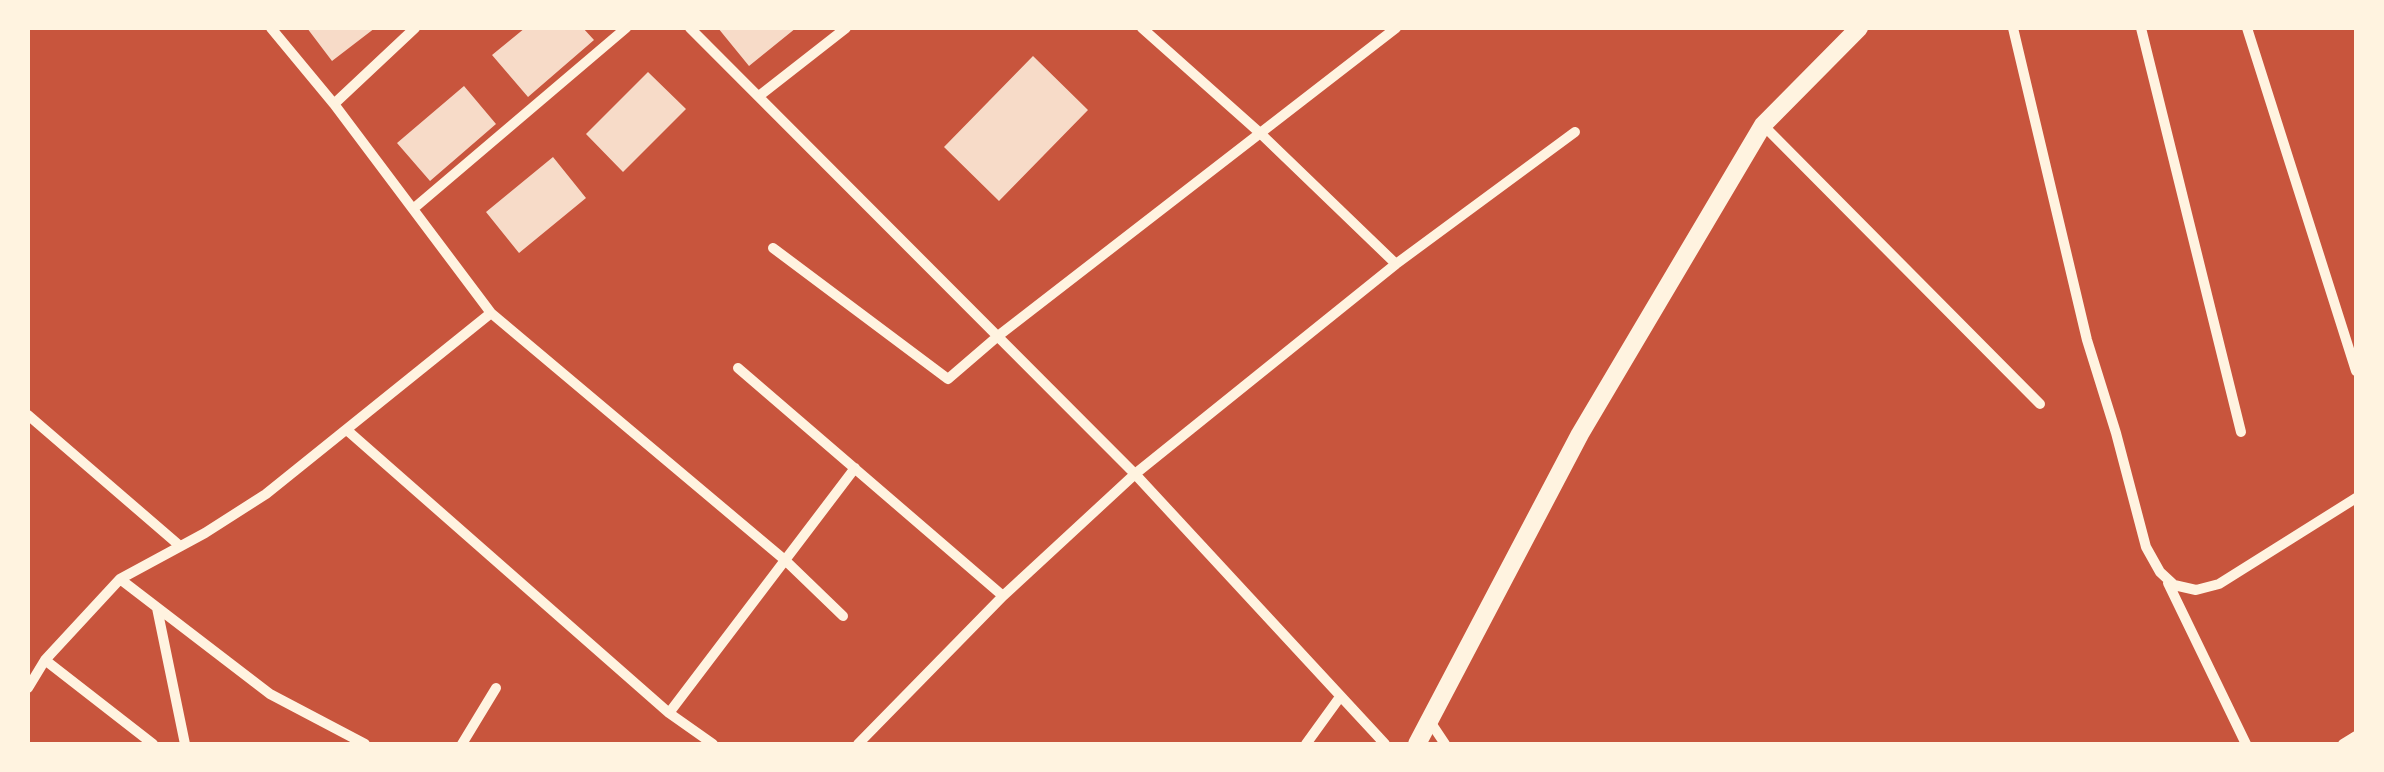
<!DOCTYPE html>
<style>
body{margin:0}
#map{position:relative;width:2384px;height:772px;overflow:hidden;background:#c8553d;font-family:"Source Serif 4",serif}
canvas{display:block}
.frame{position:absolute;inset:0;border:30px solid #fff3e0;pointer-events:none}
</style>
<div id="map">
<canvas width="2384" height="772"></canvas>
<div class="frame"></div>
</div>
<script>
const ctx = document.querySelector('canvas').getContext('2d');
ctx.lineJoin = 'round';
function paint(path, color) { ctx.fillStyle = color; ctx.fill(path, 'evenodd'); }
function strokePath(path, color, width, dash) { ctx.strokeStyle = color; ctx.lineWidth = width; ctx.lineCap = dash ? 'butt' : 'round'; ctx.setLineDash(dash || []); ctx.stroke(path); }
paint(new Path2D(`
 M307,28H375L332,61Z
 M525,28H583L594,40L528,97L492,55Z
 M718,28H796L749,66Z
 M1033,56L1088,110L999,201L944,147Z
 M648,72L686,109L623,172L586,134Z
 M464,86L496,124L430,181L397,143Z
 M553,157L586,198L519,253L486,212Z`), '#f7dbc8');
strokePath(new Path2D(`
 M271,28L334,104L491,313L786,561L843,616
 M690,28L1135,474L1385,744
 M1142,28L1260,133L1396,264
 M2013,28L2087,340L2116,433L2146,547L2160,572L2174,585L2196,590L2219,584L2356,498
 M2141,28L2241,432
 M2247,28L2356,371
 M759,96L846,28
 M334,104L415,28
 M1763,125L2040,404
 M413,209L626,28
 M773,248L948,379L998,336L1396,28
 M738,368L1003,596L858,744
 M28,415L180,546
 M348,431L669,713L713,744
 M120,579L270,694L365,744
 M2168,583L2246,744
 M1003,596L1135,474L1396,264L1575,132
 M157,608L185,744
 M45,660L153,744
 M28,688L45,660L120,579L205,533L266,494L491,313
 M669,713L855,468
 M1429,720L1445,744
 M462,744L496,688
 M1306,744L1340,697
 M2343,744L2356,736`), '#fff3e0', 10);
strokePath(new Path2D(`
 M1417,744L1580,434L1763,125L1859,28`), '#fff3e0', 18);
</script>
